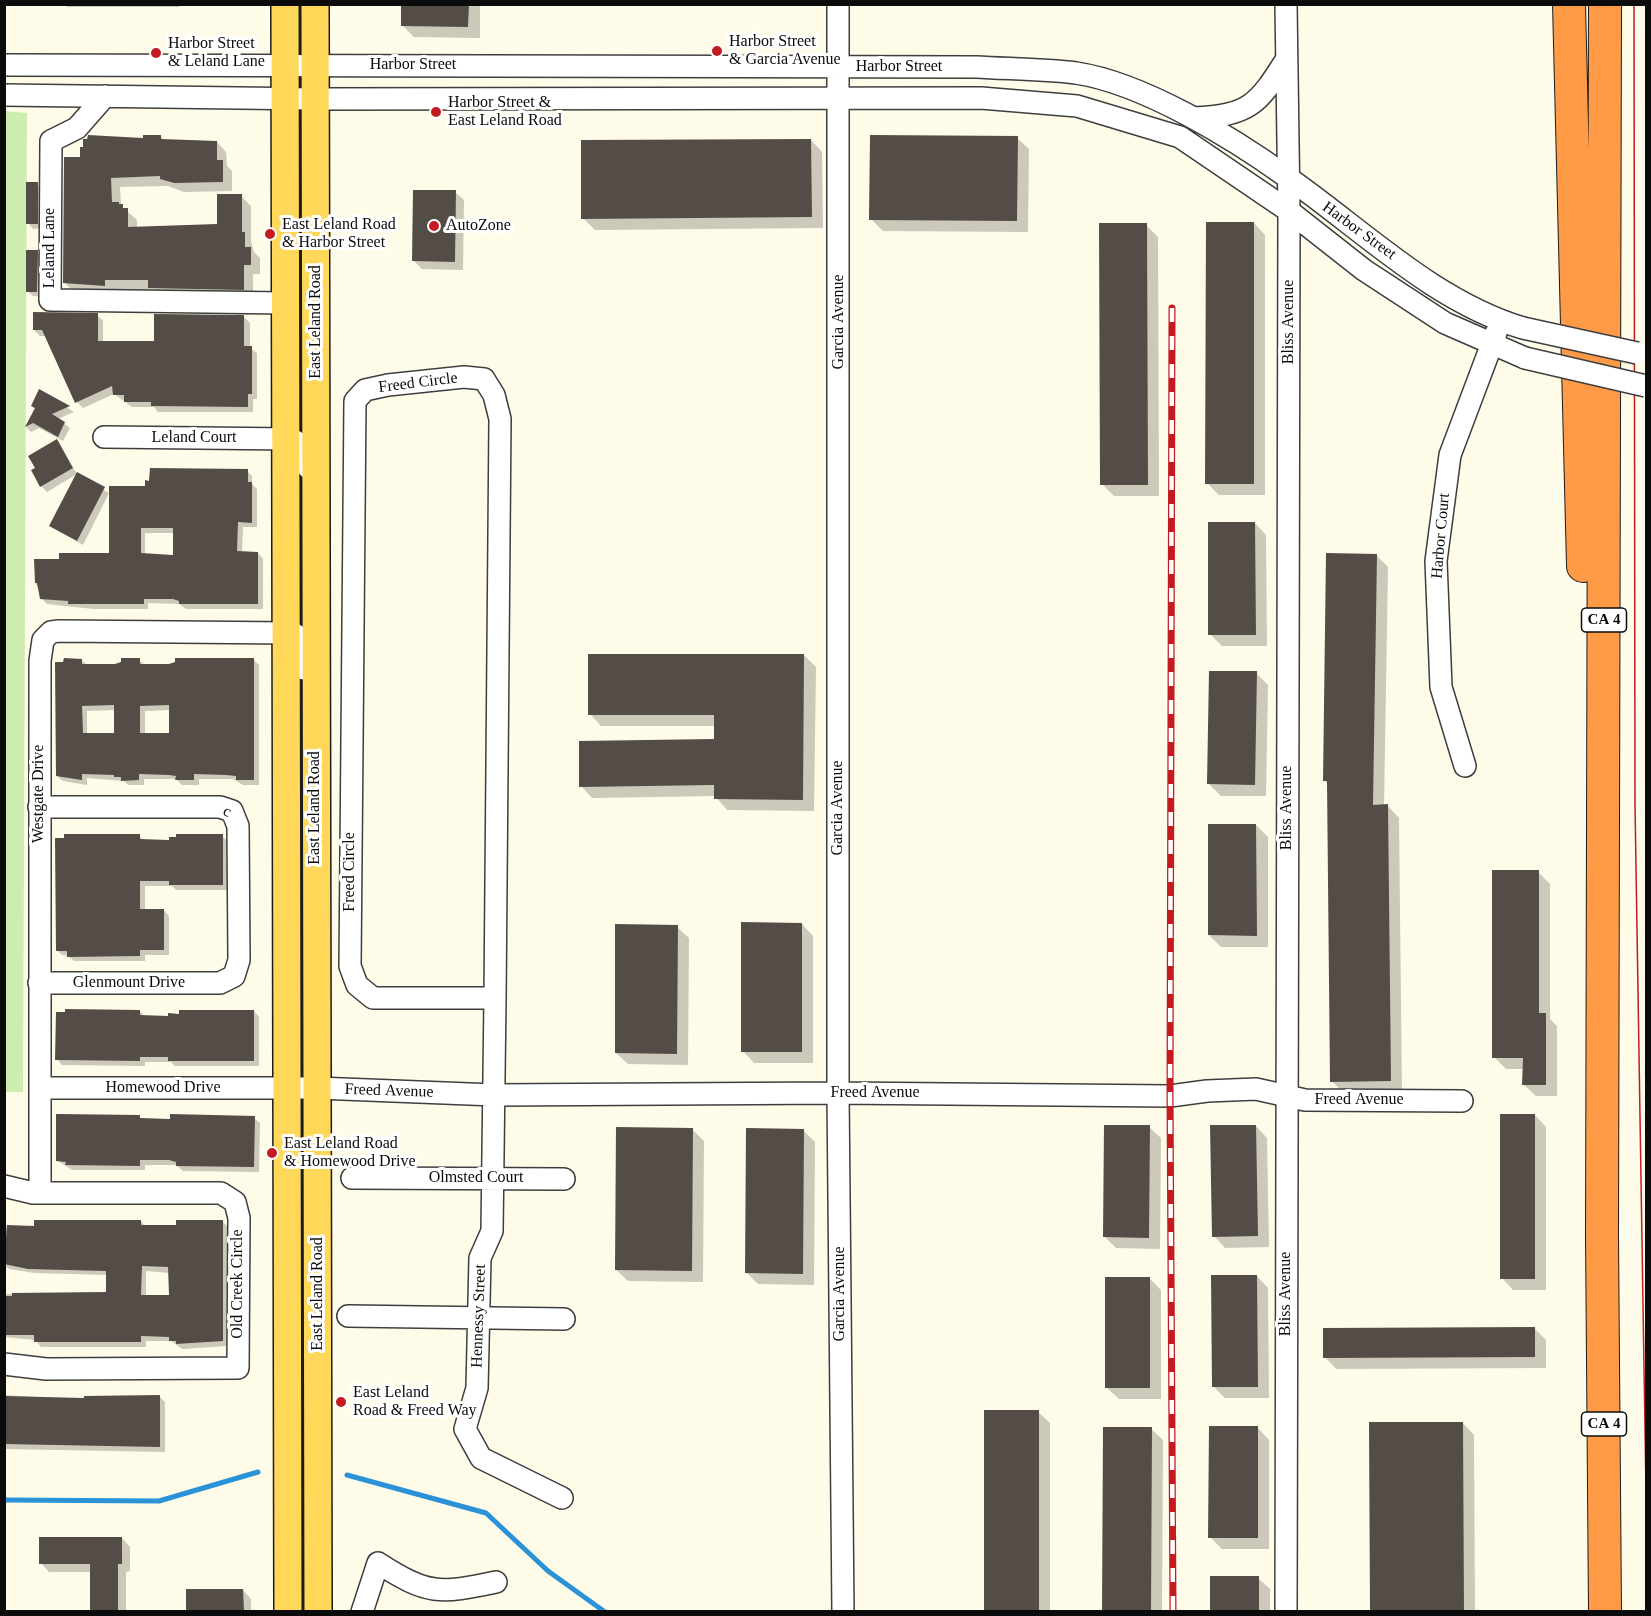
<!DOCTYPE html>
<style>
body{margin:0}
#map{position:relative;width:1651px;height:1616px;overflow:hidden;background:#fffbe9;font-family:Georgia,serif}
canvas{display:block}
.frame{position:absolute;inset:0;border:6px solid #0b0b0b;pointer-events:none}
</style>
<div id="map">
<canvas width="1651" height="1616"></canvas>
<div class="frame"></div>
</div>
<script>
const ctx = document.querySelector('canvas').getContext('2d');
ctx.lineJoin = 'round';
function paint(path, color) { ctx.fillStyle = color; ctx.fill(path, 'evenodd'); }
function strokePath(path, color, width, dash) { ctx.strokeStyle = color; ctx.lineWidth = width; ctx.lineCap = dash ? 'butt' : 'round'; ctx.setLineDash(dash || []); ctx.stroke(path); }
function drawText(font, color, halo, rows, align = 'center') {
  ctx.font = font + ' Georgia,serif'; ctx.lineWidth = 6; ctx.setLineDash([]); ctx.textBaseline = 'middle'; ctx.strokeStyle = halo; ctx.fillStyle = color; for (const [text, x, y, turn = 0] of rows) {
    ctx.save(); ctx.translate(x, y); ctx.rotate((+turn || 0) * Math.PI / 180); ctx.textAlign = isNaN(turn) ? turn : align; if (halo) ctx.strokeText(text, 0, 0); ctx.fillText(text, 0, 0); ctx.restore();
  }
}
paint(new Path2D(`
 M4,111L27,113L23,1092H4Z`), '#cfecb0');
paint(new Path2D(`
 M65,4H179V7H67Z
 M403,4H480V38L414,37L403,26Z
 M160,136L164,140L217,142L226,152L227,166L232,171V191L184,192L168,186L120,187L121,206L137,220V228L218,225L241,196L251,206V241L254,252L260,258V274H253V299L159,298L151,290H114V295L74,292L64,282L82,159Z
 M1017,138L1029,149L1028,232L883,231L871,219Z
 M811,140L822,152L823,228L595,230L583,218Z
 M37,184L43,189V228L33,229L28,223Z
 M455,192L464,200L463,270L422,269L413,260Z
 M1254,223L1265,235V495H1219L1207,483Z
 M1146,225L1158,237L1159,496H1114L1102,484Z
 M37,252L42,257V296H33L27,291Z
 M97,315L103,321V343H155L244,317L250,323V348L257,353V399H253V412H158L154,407H132L114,394L83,408L77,402L46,336H40L34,330Z
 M40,391L74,412L58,419L70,428L63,441L39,428L31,432L26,427L36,409L33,406Z
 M56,441L77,474L109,493L83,545L51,526L77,474L47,492L41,486L37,469Z
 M247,471L252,476V484L257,489V527H243L242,553H258L263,559V609H186L179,604L148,603V609H93L47,604L42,599L36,583L60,561L110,554L147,488ZM145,533H174V556L145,555Z
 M1255,523L1266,535L1267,646H1222L1210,634Z
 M1376,555L1388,567L1384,806H1388L1399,818L1402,1093H1343L1332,1081L1328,784L1324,780Z
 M804,655L816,667L814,811L727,810L715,796L592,798L581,786L716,741V726H601L590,714Z
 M253,659L259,665V785H243L233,779H199V785H182L176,779H144V785H128L124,781L87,778V785L63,781L57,776L81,660L87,665L115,666L139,660L145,665ZM116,710V734H87V711ZM170,710V735L145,734V711Z
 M1256,673L1268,685L1266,796H1221L1209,784Z
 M1256,825L1268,837V947H1221L1209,935Z
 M139,836L144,841H170L222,836L227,841L228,890H176L172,886H145V910H164L169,916V955H145V961H74L68,956L62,955L57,950Z
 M1538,872L1550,884V1019L1557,1026V1096H1536L1524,1085V1069H1506L1494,1057Z
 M802,924L813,936V1063H754L743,1051Z
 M677,927L689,938L688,1065L628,1064L616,1053Z
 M140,1011L145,1017H170L254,1011L259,1017V1066H175L171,1062H145V1066L62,1065L57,1059L67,1014Z
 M4,1104L6,1105V1124H4Z
 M1535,1115L1546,1127V1290H1513L1502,1278Z
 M139,1117L142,1120L254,1118L260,1123L259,1172L183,1171L176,1165H145V1170H72L58,1161Z
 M1256,1126L1267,1138L1269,1247L1225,1248L1214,1236Z
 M1149,1127L1161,1138L1160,1249L1116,1248L1105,1237Z
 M692,1129L704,1141L703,1282L628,1281L616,1270Z
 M803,1130L815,1142L814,1285L758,1284L746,1272Z
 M141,1221L146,1227H178L223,1222L228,1227V1346L182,1349L171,1341H146V1347H41L35,1340L4,1337V1294L108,1293V1275L34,1273L10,1269L4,1266V1227ZM146,1271L170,1273V1297L146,1296Z
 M1257,1276L1268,1288L1269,1398H1225L1213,1386Z
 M1150,1279L1161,1290V1399H1119L1107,1388Z
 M1534,1328L1546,1340V1368L1336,1369L1325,1357Z
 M4,1395L86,1400L160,1397L165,1402V1452L4,1449Z
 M985,1412H1038L1050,1423V1612H985Z
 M1463,1423L1474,1435L1475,1612H1371L1370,1424Z
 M1105,1428L1151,1429L1163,1440L1162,1612H1104Z
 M1258,1428L1269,1440V1549H1222L1210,1537Z
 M122,1538L130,1547V1571L126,1572V1612H91V1572H49L41,1563Z
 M1212,1577L1258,1578L1270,1589V1612H1212Z
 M243,1590L251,1599V1612H187V1591Z`), '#0003');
strokePath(new Path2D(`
 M347,1475L486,1513L548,1571L605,1612
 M4,1500L159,1501L258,1472`), '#2b92d7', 5);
paint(new Path2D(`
 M401,4H469L468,27L401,26Z
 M88,135L143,138V135H161V139L217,141V160H223V182L174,183L160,179V176L111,178L112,202H119V204H123V208H128V227L217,224V194H242V232H245V247H251V265H244V290L148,288V280H105V286L63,283L64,157H80V147H83V139H87Z
 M870,135L1018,136L1017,221L869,220Z
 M811,139L812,217L581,219V140Z
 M26,182H38V224H26Z
 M413,190H456L455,262L412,261Z
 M1206,222H1254V484H1205Z
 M1099,223H1147L1148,485H1100Z
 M26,250H38L37,292H26Z
 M33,312L98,313V341H154V314L244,315V346H252V394H248V407L151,406V402H124V395H113L112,386L75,403L42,330H33Z
 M39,389L70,406L52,414L65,422L58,437L33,423L25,427L35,408L31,406Z
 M57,439L73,468L40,487L31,470L35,468L28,456Z
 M150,468L248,469V482H252V523L238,522L237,551L258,552V604H179V601L173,599H144V604H68V601L40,599L37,583H35L34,559H59V553H109V486H145V480L149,481ZM141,528H173V555L141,553Z
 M77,472L105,487L77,541L49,526Z
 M1208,522H1255L1256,635H1208Z
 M1326,553L1377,554L1373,805L1388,804L1391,1081L1330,1082L1327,781H1323Z
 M588,654H804L803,800L714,799V785L579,787V741L714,739V715H588Z
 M64,658L82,659V664H115L121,662V658H140V664H169L175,662V658H254V780H236V776L226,775L194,774V780H175L176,776L169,775L139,774V780L121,781V777H114V775L82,774V780L56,776L55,662H63ZM114,705V733H83L82,706ZM169,705V733H140V706Z
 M1209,671H1257L1255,785L1207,784Z
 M1208,824H1256L1257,936L1208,935Z
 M64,834H140V839L169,840V837H176V834H223V885H169V881H140V909H164V950H140V956L67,957V951H56L55,838H64Z
 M1492,870H1539V1013H1546V1085H1522L1523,1058H1492Z
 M741,922L802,923V1052H741Z
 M615,924L678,925L677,1054L615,1053Z
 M65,1009L140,1010V1015L168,1016V1013L179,1014V1010H254V1061H168V1057H140V1061L55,1060L56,1012H65Z
 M56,1114L140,1115V1118L170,1119V1114L255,1116L254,1167L176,1166V1162L169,1160H140V1166L65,1165L66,1162L56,1161Z
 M1500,1114H1535V1279H1500Z
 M1104,1125H1150L1149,1238L1103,1237Z
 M1210,1125H1256L1258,1236L1212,1237Z
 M616,1127L693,1128L692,1271L615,1270Z
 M746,1128L804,1129L803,1274L745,1273Z
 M34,1220H141V1225H176V1220H223V1341L176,1344V1341H169V1337L141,1336V1342H34V1335H6L4,1296H12V1293L106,1292V1271L28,1269L4,1264L7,1225L34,1226ZM142,1266L168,1267L169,1295H141Z
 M1211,1275H1257L1258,1387H1212Z
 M1105,1277H1150V1388H1105Z
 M1535,1327V1357L1323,1358V1328Z
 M160,1395V1447L4,1444V1396L84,1398V1396Z
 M984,1410H1039V1611H984Z
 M1369,1422H1463L1464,1611H1370Z
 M1209,1426H1258V1538H1208Z
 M1103,1427H1152L1151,1611H1102Z
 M39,1537H122V1564H118V1611H90V1564H39Z
 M1210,1576H1259V1611H1210Z
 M186,1589H243L244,1611H186Z`), '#544c47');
const minor = new Path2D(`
 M838,4V1093L843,1612
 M4,65L976,67C1009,69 1043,69 1076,73C1143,83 1233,138 1287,177C1363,230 1433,301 1523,328
 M4,95L316,99L981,98L1077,106L1180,137L1289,211L1364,270L1445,323L1525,358
 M1193,118C1249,115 1257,106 1286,60
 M51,141L50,300L285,303
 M51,141L77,128L105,96
 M464,377L484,379L494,395L500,419L495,998H373L357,985L350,966L355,401L365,390L388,385Z
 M104,437L292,439L300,444L301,460L316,476
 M1465,766L1441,687L1436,561L1450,455L1496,333
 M39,983H220L234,976L239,960L238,826L232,811L220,807H39
 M495,998L492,1231L480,1258L477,1388L465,1429L481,1458L562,1498
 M40,1088H317L495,1095L838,1093L1170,1096L1207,1091L1256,1089L1305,1100L1462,1101
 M352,1178L564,1179
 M4,1186L33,1193H221L235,1202L239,1218L238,1368L46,1369L4,1364
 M40,1193V661L43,640L51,632L59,631L291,633C308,637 304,654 304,669
 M348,1316L564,1319
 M362,1612L378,1563C428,1595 439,1594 496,1582
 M1286,1612L1289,211L1286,4`);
const major = new Path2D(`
 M285,4L288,1612
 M315,4L318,1612`);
const highway = new Path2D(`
 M1569,4L1583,566
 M1605,1612L1602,1236L1605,4`);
strokePath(minor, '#3e3e3e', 24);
strokePath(major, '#1c1c1c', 30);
strokePath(highway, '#1c1c1c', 34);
strokePath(minor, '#fff', 21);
strokePath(major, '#ffd759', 27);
strokePath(highway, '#ff9b47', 32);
strokePath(new Path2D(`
 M1634,4L1635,804L1646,1491`), '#c41a22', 1.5);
const rail = new Path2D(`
 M1172,308L1170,1096L1173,1612`);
strokePath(rail, '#c41a22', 7);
strokePath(rail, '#fff', 4.5, [14]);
const minorBridge = new Path2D(`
 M1523,328L1637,353
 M1525,358L1646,386`);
strokePath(minorBridge, '#3e3e3e', 24, []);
strokePath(minorBridge, '#fff', 21);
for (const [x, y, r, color] of [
 [717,51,6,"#c41a22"],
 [156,53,6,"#c41a22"],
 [436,112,6,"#c41a22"],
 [434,226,6,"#c41a22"],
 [270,234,6,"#c41a22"],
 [272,1153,6,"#c41a22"],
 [341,1402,6,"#c41a22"]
]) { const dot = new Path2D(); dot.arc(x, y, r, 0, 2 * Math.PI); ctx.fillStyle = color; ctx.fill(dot); strokePath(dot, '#fff', 2); }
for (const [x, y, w] of [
 [1604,620,45],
 [1604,1424,45]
]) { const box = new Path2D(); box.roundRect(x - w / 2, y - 12, w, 24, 4.5); ctx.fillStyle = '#fff'; ctx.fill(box); strokePath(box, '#0b0b0b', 1.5); }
drawText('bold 15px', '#0b0b0b', null, [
 ["CA 4",1604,620],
 ["CA 4",1604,1424]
]);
drawText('16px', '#0b0b0b', '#fff', [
 ["Harbor Street",729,42],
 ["& Garcia Avenue",729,60],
 ["Harbor Street",168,44],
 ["& Leland Lane",168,62],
 ["Harbor Street &",448,103],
 ["East Leland Road",448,121],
 ["East Leland Road",282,225],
 ["& Harbor Street",282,243],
 ["AutoZone",446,226],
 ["East Leland Road",284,1144],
 ["& Homewood Drive",284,1162],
 ["East Leland",353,1393],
 ["Road & Freed Way",353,1411]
], 'left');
drawText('16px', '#0b0b0b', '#fff', [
 ["Harbor Street",413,65],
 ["Harbor Street",899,67],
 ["Harbor Street",1359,231,36],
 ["Leland Lane",50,248,-90],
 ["East Leland Road",316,322,-90],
 ["Garcia Avenue",839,322,-90],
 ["Bliss Avenue",1289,322,-90],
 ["Freed Circle",418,383,-7],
 ["Leland Court",194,438],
 ["Harbor Court",1441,536,-85],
 ["Westgate Drive",39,794,-90],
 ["East Leland Road",315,808,-90],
 ["Garcia Avenue",838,808,-90],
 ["Bliss Avenue",1287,808,-90],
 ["c",227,812,25],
 ["Freed Circle",350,872,-90],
 ["Glenmount Drive",129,983],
 ["Homewood Drive",163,1088],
 ["Freed Avenue",389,1091,2],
 ["Freed Avenue",875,1093],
 ["Freed Avenue",1359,1100],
 ["Olmsted Court",476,1178],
 ["Old Creek Circle",238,1284,-90],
 ["East Leland Road",318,1294,-90],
 ["Garcia Avenue",840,1294,-90],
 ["Bliss Avenue",1286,1294,-90],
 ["Hennessy Street",479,1316,-88]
]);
</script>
